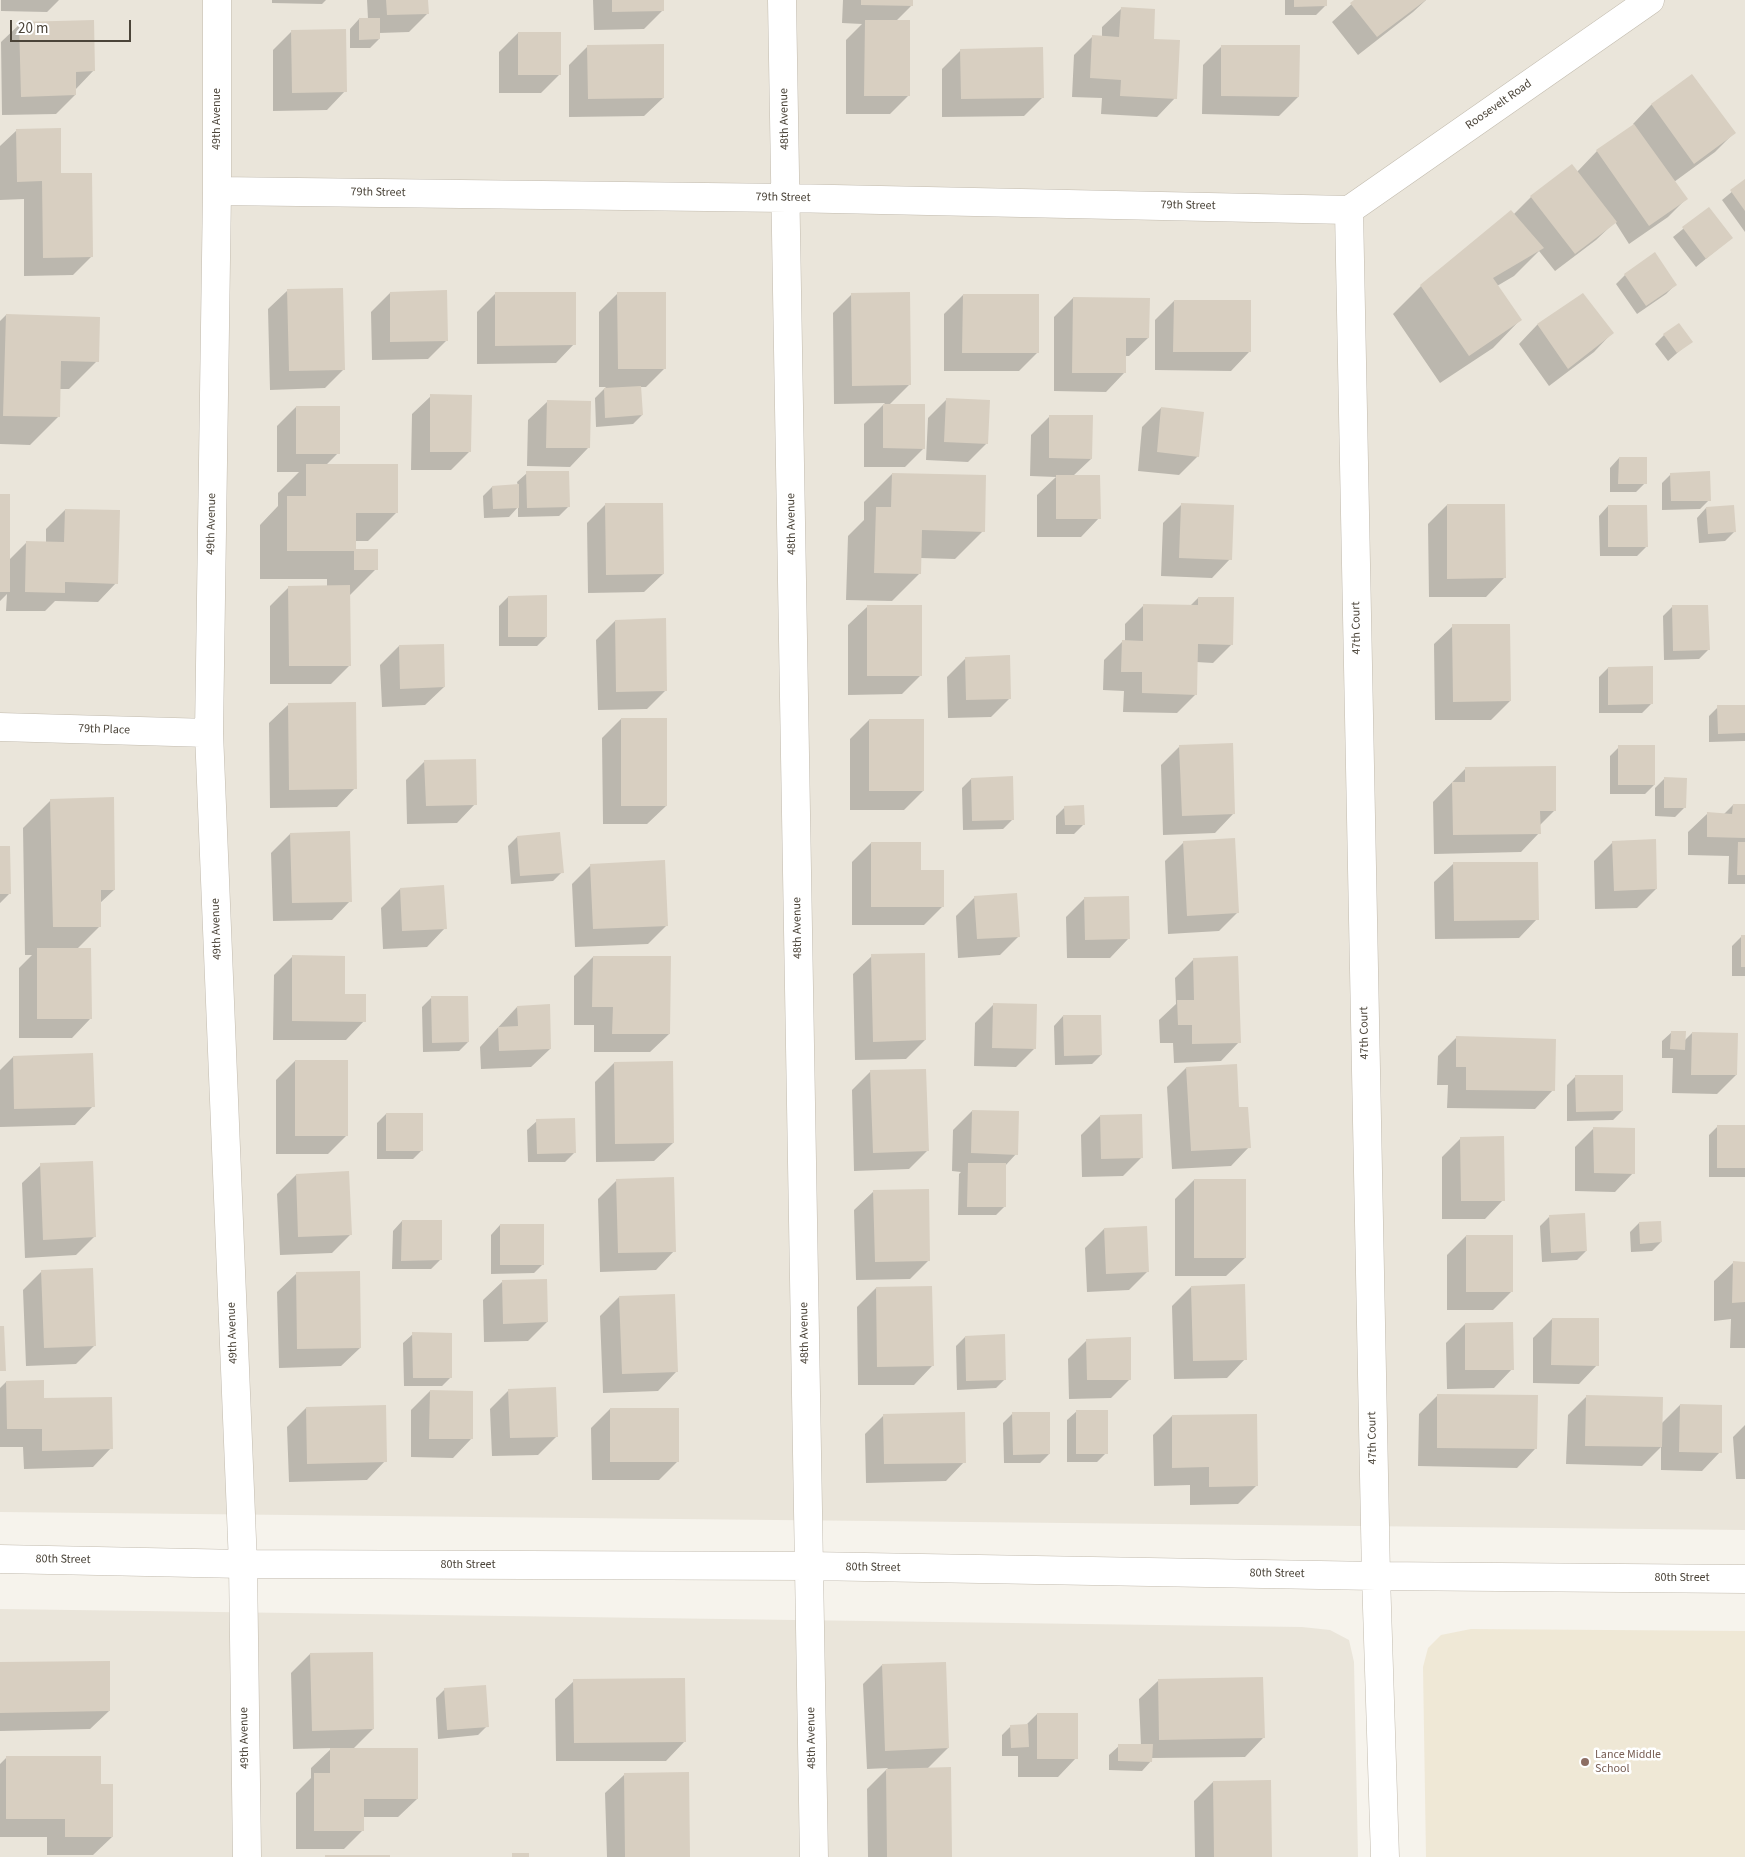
<!DOCTYPE html>
<style>
body{margin:0}
#map{position:relative;width:1745px;height:1857px;overflow:hidden;background:#f6f3ec;font-family:"Source Sans 3",sans-serif}
canvas{display:block}
.scale{position:absolute;left:10px;top:20px;width:121px;height:22px;box-sizing:border-box;border:2px solid #4b4439;border-top:0;padding-left:6px;font-size:15px;line-height:18px;white-space:nowrap;color:#4b4439;-webkit-text-stroke:4px #fff;paint-order:stroke}
</style>
<div id="map">
<canvas width="1745" height="1857"></canvas>
<div class="scale">20 m</div>
</div>
<script>
const ctx = document.querySelector('canvas').getContext('2d');
ctx.lineJoin = 'round';
function paint(path, color) { ctx.fillStyle = color; ctx.fill(path, 'evenodd'); }
function strokePath(path, color, width, dash) { ctx.strokeStyle = color; ctx.lineWidth = width; ctx.lineCap = dash ? 'butt' : 'round'; ctx.setLineDash(dash || []); ctx.stroke(path); }
function drawText(font, color, halo, rows, align = 'center') {
  ctx.font = font + ' "Source Sans 3",sans-serif'; ctx.lineWidth = 5; ctx.setLineDash([]); ctx.textBaseline = 'middle'; ctx.strokeStyle = halo; ctx.fillStyle = color; for (const [text, x, y, turn = 0] of rows) {
    ctx.save(); ctx.translate(x, y); ctx.rotate((+turn || 0) * Math.PI / 180); ctx.textAlign = isNaN(turn) ? turn : align; if (halo) ctx.strokeText(text, 0, 0); ctx.fillText(text, 0, 0); ctx.restore();
  }
}
paint(new Path2D(`
 M0,0H1745V1530L0,1512Z
 M0,1609L1302,1627L1330,1630L1349,1640L1354,1662L1358,1857H0Z`), '#eae5da');
paint(new Path2D(`
 M1471,1629L1745,1631V1857H1426L1423,1667L1428,1648L1441,1635Z`), '#efe8d6');
paint(new Path2D(`
 M1,0H59L47,12L1,11Z
 M272,0H326L322,4L272,3Z
 M367,0H427L428,13L409,32L379,33V39L370,48H350V29L359,19H368Z
 M593,0H663V10L644,29L594,30Z
 M843,0H911V6L896,21L908,96L890,114H846V40L862,24L842,23Z
 M1285,0H1325V6L1316,15H1285Z
 M1356,0H1426L1413,12L1358,55L1332,22Z
 M1121,9L1152,40L1175,98L1157,117L1101,114L1102,98L1072,97L1074,55L1093,36L1102,37V27Z
 M20,24L94,70L75,90V95L56,114L2,115L1,42Z
 M292,31L345,91L327,110L273,111V50Z
 M518,33L559,75L541,93H499V52Z
 M588,46L663,98L644,116L569,117V65Z
 M1222,46L1298,97L1279,116L1202,114L1203,65Z
 M961,50L1042,98L1024,116L942,117V69Z
 M1692,75L1734,133L1715,152L1674,182L1686,199L1668,217L1629,244L1615,222L1596,240L1555,271L1539,251L1514,276L1497,286L1520,320L1493,348L1440,383L1393,314L1421,286L1513,215L1531,197L1577,172L1597,151L1634,125L1633,124L1651,105Z
 M17,130L60,174L91,257L73,275L24,276V199L0,200V146Z
 M1745,181V232L1722,200Z
 M1708,209L1731,238L1696,267L1673,237Z
 M1625,275L1675,285L1666,294L1637,314L1616,284Z
 M287,291L344,369L325,388L270,390L268,309Z
 M390,293L447,340L428,359L372,360L371,312Z
 M496,293L574,344L556,363L477,364V312Z
 M618,293L665,368L646,387H640L642,415L633,424L596,427L595,398L606,387H599V312Z
 M852,294L910,384L889,405L923,449L905,467H864V424L885,403L834,404L833,313Z
 M963,295L1037,353L1019,371H944V314Z
 M1582,295L1612,333L1594,352L1549,386L1519,344L1537,325Z
 M1073,298L1148,338L1129,356H1125L1124,373L1106,392L1054,391V317Z
 M1174,301L1249,352L1231,371L1155,370V320Z
 M6,315L97,361L69,389H59L58,417L30,445L0,444V321Z
 M1664,335L1691,341L1668,361L1655,344Z
 M431,396L470,451L451,470H411L412,414Z
 M947,399L987,443L968,462L926,460L928,418Z
 M547,402L588,448L570,467L527,466L528,420Z
 M296,407L338,453L326,465L396,513L368,541H354V550L376,569L349,596V666L331,684H270V606L289,587H327V579H260V525L278,506V493L299,472H277V426Z
 M1161,408L1198,456L1179,475L1138,471L1142,427Z
 M1050,416L1091,459L1073,476L1099,518L1081,537H1037V495L1056,477L1030,476L1031,435Z
 M1619,458L1645,483L1636,492H1610V468Z
 M527,473L568,507L559,516L518,517V507L509,517L484,518L483,496L492,487L518,486L517,482Z
 M892,474L983,531L955,559L920,558V573L892,601L846,600L848,536L864,520V502Z
 M1671,474L1709,500L1700,509L1662,510V483Z
 M0,495L9,560L27,542L46,543V529L65,510L116,583L98,602L55,601L45,611H6L7,594L0,601Z
 M606,504L663,574L644,592L588,593L587,523Z
 M1182,504L1230,559L1212,578L1161,576L1163,523Z
 M1447,505L1504,578L1486,597H1429L1428,524Z
 M1608,506L1646,547L1637,556H1600L1599,516Z
 M1706,508L1734,532L1725,541L1699,543L1697,518Z
 M508,597L546,637L537,646H499V606Z
 M1198,598L1232,644L1213,663L1196,662V694L1177,713L1123,712L1124,691L1103,690L1104,660L1123,641H1125V624L1144,605L1190,606Z
 M867,607L921,675L902,694L848,695V625Z
 M1672,607L1708,650L1699,659L1664,660L1663,616Z
 M615,621L666,690L647,709L598,710L596,640Z
 M1453,626L1510,701L1491,720H1435L1434,644Z
 M399,646L444,687L425,705L382,707L380,665Z
 M966,658L1010,698L991,717L948,718L947,677Z
 M1608,668L1651,704L1642,713H1599V677Z
 M288,705L355,788L337,807L270,808L269,723Z
 M1745,706V741L1709,742V716L1718,707Z
 M621,719L666,806L647,824H603L602,738Z
 M869,720L923,791L904,810H850V739Z
 M1180,746L1233,814L1215,833L1163,835L1161,765Z
 M1619,747L1654,785L1645,794H1610V756Z
 M425,761L475,804L457,823L407,824L406,780Z
 M1466,768L1555,810L1539,826V833L1521,852L1434,854L1433,802Z
 M1665,778L1684,808L1675,817L1655,816V788Z
 M971,779L1012,820L1003,829L963,830L962,788Z
 M51,800L114,890L99,904L100,926L77,949L90,1019L72,1038H19V968L32,955H25L23,828Z
 M1733,805L1745,806V884H1728L1729,856L1688,855V832L1707,814H1724Z
 M1065,807L1083,825L1074,834H1056V816Z
 M290,834L350,901L332,920L273,921L271,853Z
 M517,837L562,872L553,881L511,884L508,846Z
 M1184,842L1237,913L1219,931L1168,934L1165,861Z
 M1613,842L1656,889L1637,908L1595,909L1594,861Z
 M871,843L920,872L943,906L924,925H852V862Z
 M0,848L9,894L0,903Z
 M1453,864L1537,919L1519,938L1435,939L1434,882Z
 M591,865L667,925L648,944L575,947L572,884Z
 M400,889L445,928L427,947L383,949L381,908Z
 M975,897L1019,936L1000,955L958,958L956,916Z
 M1085,898L1128,939L1110,958H1067L1066,917Z
 M1741,937H1745V976H1732V946Z
 M293,956L343,995L364,1021L346,1040H273L274,975Z
 M872,956L925,1040L906,1059L855,1060L853,974Z
 M593,957L669,1034L650,1052H594V1025H574V976Z
 M1194,959L1239,1042L1221,1061L1174,1063L1173,1043H1160L1159,1020L1176,1004L1175,978Z
 M431,998L468,1042L459,1051L423,1052L422,1007Z
 M994,1004L1034,1049L1016,1067L974,1066L975,1023Z
 M517,1007L550,1049L531,1067L481,1069L480,1047Z
 M1063,1016L1101,1055L1092,1064L1055,1065L1054,1026Z
 M1672,1032L1684,1041L1692,1033L1736,1075L1717,1094L1672,1093L1673,1058H1662V1041Z
 M1457,1037L1553,1090L1535,1109L1447,1108L1448,1085H1437L1438,1056Z
 M13,1057L93,1106L75,1125L0,1127V1070Z
 M295,1061L347,1135L328,1154H276V1080Z
 M614,1063L673,1143L654,1161L596,1162L595,1082Z
 M1186,1068L1238,1109L1249,1147L1231,1166L1172,1169L1167,1087Z
 M871,1071L927,1151L909,1169L854,1171L852,1090Z
 M1576,1076L1622,1111L1613,1120L1567,1121V1085Z
 M972,1111L1016,1154L1005,1166V1206L996,1215H958L959,1174L961,1172L952,1171L953,1130Z
 M386,1114L422,1150L413,1159H377V1123Z
 M1100,1116L1142,1157L1123,1176L1082,1177L1081,1135Z
 M537,1121L574,1153L565,1162H528L527,1130Z
 M1718,1126H1745V1177H1709V1135Z
 M1594,1128L1633,1173L1615,1192L1575,1191V1147Z
 M1461,1138L1503,1200L1485,1219H1442V1157Z
 M41,1165L94,1237L76,1255L25,1258L22,1183Z
 M296,1175L350,1235L332,1253L280,1255L277,1194Z
 M617,1180L674,1251L656,1270L600,1272L598,1199Z
 M1194,1180L1245,1258L1226,1276H1175V1199Z
 M873,1192L929,1260L910,1279L856,1280L854,1210Z
 M1549,1217L1586,1251L1577,1260L1542,1262L1540,1226Z
 M402,1221L440,1260L431,1269H392L393,1231Z
 M1639,1223L1661,1242L1652,1251L1631,1252L1630,1232Z
 M500,1225L543,1264L534,1273L491,1274V1235Z
 M1104,1229L1148,1271L1129,1290L1087,1292L1085,1248Z
 M1466,1236L1512,1291L1493,1310H1447V1255Z
 M1733,1263H1745V1348H1730L1731,1319L1714,1321V1281Z
 M42,1271L95,1345L76,1364L26,1366L23,1290Z
 M296,1274L360,1348L341,1366L279,1368L277,1292Z
 M502,1282L547,1322L528,1341L484,1342L483,1300Z
 M1191,1287L1245,1359L1227,1378L1174,1379L1172,1306Z
 M876,1288L932,1366L914,1385H858L857,1307Z
 M619,1297L676,1372L658,1391L603,1393L600,1316Z
 M1552,1319L1597,1365L1579,1384L1533,1383V1338Z
 M1465,1324L1512,1369L1494,1388L1447,1389L1446,1343Z
 M413,1334L451,1377L442,1386H404L403,1343Z
 M965,1337L1005,1379L996,1388L957,1390L956,1346Z
 M1087,1340L1130,1379L1111,1398L1069,1399L1068,1359Z
 M6,1382L43,1399L111,1448L93,1467L24,1469L23,1447H0V1388Z
 M509,1390L557,1436L538,1455L492,1456L490,1409Z
 M430,1391L471,1439L453,1458L411,1457V1410Z
 M1438,1395L1535,1449L1517,1468L1418,1466L1419,1414Z
 M1587,1396L1661,1424L1680,1405L1720,1452L1702,1471L1661,1470V1447L1642,1466L1566,1464L1568,1415Z
 M306,1408L385,1461L367,1480L289,1482L287,1427Z
 M610,1409L678,1461L659,1480H592L591,1428Z
 M1077,1411L1106,1453L1097,1462H1067V1420Z
 M1012,1414L1049,1454L1040,1463H1004L1003,1423Z
 M884,1415L964,1462L946,1481L866,1483L865,1434Z
 M1172,1416L1257,1485L1238,1504L1190,1505V1485L1154,1486L1153,1435Z
 M1745,1425V1479H1736L1733,1437Z
 M310,1654L373,1729L352,1750L417,1799L398,1817H363V1830L344,1849H296V1793L311,1778V1768L332,1748L293,1749L291,1673Z
 M0,1663L109,1711L90,1729L0,1731Z
 M882,1665L948,1748L927,1769L951,1857H868L867,1789L888,1768L867,1769L863,1684Z
 M574,1681L684,1742L666,1761H556L555,1699Z
 M1158,1681L1263,1738L1245,1757L1151,1758V1761L1142,1771L1109,1770V1755L1119,1746H1141L1139,1699Z
 M445,1689L487,1726L478,1735L438,1739L436,1698Z
 M1037,1714L1076,1758L1058,1777H1018V1756H1002V1735L1011,1726L1026,1725Z
 M7,1757L112,1837L93,1855H47V1837H0V1764Z
 M624,1775L689,1857H607L605,1793Z
 M1213,1782L1271,1857H1195L1194,1801Z`), '#0003');
paint(new Path2D(`
 M386,0H428L429,14L387,15Z
 M612,0H664V11L612,12Z
 M861,0H913V6L861,5Z
 M1294,0H1327V6L1294,7Z
 M1354,0H1426L1377,37L1350,3Z
 M1121,7L1155,9L1154,39L1180,40L1177,99L1120,96L1121,80L1090,78L1092,35L1119,37Z
 M359,18H380V39L359,40Z
 M94,20L95,71L76,72V95L21,97L19,22Z
 M865,20H910V96H864Z
 M346,29L347,92L292,93L291,30Z
 M518,32H561V75H518Z
 M664,44V98L588,99L587,45Z
 M1221,45H1300L1299,97L1221,96Z
 M1043,47L1044,98L961,99L960,49Z
 M1692,74L1736,133L1694,164L1651,104Z
 M1634,124L1688,199L1649,226L1596,150Z
 M61,128V173H92L93,257L43,258L42,181L17,182L16,129Z
 M1572,164L1617,222L1575,254L1530,196Z
 M1745,179V211L1730,190Z
 M1709,207L1733,238L1706,259L1682,227Z
 M1511,210L1544,248L1493,278L1522,320L1469,356L1420,285Z
 M1655,252L1677,285L1646,306L1624,274Z
 M343,288L345,370L289,371L287,289Z
 M447,290L448,341L390,342V292Z
 M495,292H576V345L495,346Z
 M617,292H666V369H618Z
 M910,292L911,385L852,386L851,293Z
 M1583,293L1614,333L1568,369L1537,324Z
 M963,294H1039V353H962Z
 M1073,297L1150,298L1149,338H1126V373H1072Z
 M1174,300H1251V352H1173Z
 M6,314L100,317L99,362L61,361L60,417L3,416Z
 M1679,323L1693,342L1677,353L1663,334Z
 M641,386L643,415L605,418L604,388Z
 M430,394L472,395L471,452H430Z
 M946,398L990,400L988,444L944,442Z
 M547,400L591,401L590,448H546Z
 M883,404H925V449L883,448Z
 M296,406H340V454H296Z
 M1161,407L1204,412L1199,457L1157,452Z
 M1049,415H1093L1092,459L1049,458Z
 M1619,457H1647V484H1618Z
 M306,464H398V513H356V549H378V570H354V551H287V496H306Z
 M526,471H569L570,507L527,508Z
 M1710,471L1711,501H1671L1670,473Z
 M892,473L986,475L985,532L922,530L921,574L874,573L876,507H891Z
 M1056,475H1100L1101,519H1056Z
 M519,484V508L493,509L492,486Z
 M0,494H10V592H0Z
 M605,503H663L664,574L606,575Z
 M1181,503L1234,505L1232,560L1179,558Z
 M1447,504H1505L1506,578L1447,579Z
 M1608,505H1647L1648,547H1608Z
 M1734,505L1736,532L1708,534L1706,507Z
 M65,509L120,510L118,584L65,582V593L25,592L26,541L64,542Z
 M350,585L351,666H289L288,586Z
 M547,595V637H508V596Z
 M1198,597H1234L1233,645L1198,644L1197,695L1142,693V672H1121L1122,640L1143,641V604L1198,605Z
 M867,605H922V676H867Z
 M1672,605H1708L1710,650L1673,651Z
 M666,618L667,691L616,692L615,620Z
 M1452,624H1510L1511,701L1453,702Z
 M444,644L445,687L400,689L399,645Z
 M1010,655L1011,699L966,700L965,657Z
 M1653,666V704L1608,705V667Z
 M356,702L357,789L289,790L288,703Z
 M1717,705H1745V733L1718,734Z
 M621,718H667V806H621Z
 M869,719H924V791H869Z
 M1233,743L1235,814L1182,816L1179,745Z
 M1618,745H1655V785H1618Z
 M476,759L477,805L426,806L424,760Z
 M1556,766V811H1540L1541,834L1453,835L1452,782H1465V767Z
 M1013,776L1014,820L972,821L971,778Z
 M1664,777L1687,778L1686,808H1664Z
 M114,797L115,890H101V927H53L50,799Z
 M1733,804H1745V838L1707,837V812L1732,814Z
 M1084,805L1085,825H1065L1064,806Z
 M350,831L352,902L292,903L290,833Z
 M560,832L564,873L520,876L517,836Z
 M1235,838L1239,913L1187,916L1183,841Z
 M1656,839L1657,889L1614,891L1612,841Z
 M871,842H921V870H944V907H871Z
 M1738,842H1745V875H1737Z
 M0,846H10L11,894H0Z
 M665,860L668,926L593,929L590,864Z
 M1453,862H1538L1539,920L1454,921Z
 M444,885L447,929L402,931L400,888Z
 M1017,893L1020,937L977,939L974,896Z
 M1129,896L1130,939L1085,940L1084,897Z
 M1741,935H1745V967H1741Z
 M37,948H91L92,1019H37Z
 M925,953L926,1040L873,1042L871,954Z
 M292,955L345,956V994H366V1022L292,1021Z
 M593,956H671L670,1034H612L613,1007H592Z
 M1238,956L1241,1043L1192,1044V1025H1178L1177,1000H1194L1193,958Z
 M431,996H468L469,1042L432,1043Z
 M993,1003L1037,1004L1036,1049L992,1048Z
 M550,1004L551,1049L499,1051L498,1027L518,1026L517,1006Z
 M1063,1015H1101L1102,1055L1064,1056Z
 M1671,1031H1686L1685,1050L1670,1049Z
 M1692,1032L1738,1033L1737,1075H1691Z
 M1456,1036L1556,1039L1555,1091L1466,1090V1067H1456Z
 M93,1053L95,1107L14,1109L13,1056Z
 M295,1060H348V1136H295Z
 M673,1061L674,1143L615,1144L614,1062Z
 M1237,1064L1239,1107H1248L1251,1148L1191,1151L1186,1067Z
 M926,1069L929,1151L873,1153L870,1070Z
 M1575,1075H1623V1111L1576,1112Z
 M972,1110L1019,1111L1018,1155L971,1153Z
 M386,1113H423V1151H386Z
 M1142,1114L1143,1158L1101,1159L1100,1115Z
 M575,1118L576,1153L537,1154L536,1119Z
 M1717,1125H1745V1168H1717Z
 M1593,1127L1635,1128V1174L1594,1173Z
 M1504,1136L1505,1201H1461L1460,1137Z
 M93,1161L96,1237L43,1240L40,1163Z
 M968,1163H1006V1207H967Z
 M349,1171L352,1235L298,1237L296,1174Z
 M674,1177L676,1252L618,1253L616,1179Z
 M1194,1179H1246V1258H1194Z
 M929,1189L930,1261L875,1262L873,1190Z
 M1585,1213L1587,1251L1551,1253L1549,1215Z
 M402,1220H442V1260L401,1261Z
 M1661,1221L1662,1242L1640,1244L1639,1222Z
 M500,1224H544V1265H500Z
 M1147,1226L1149,1272L1106,1274L1104,1228Z
 M1466,1235H1513V1292H1466Z
 M1733,1261L1745,1262V1302L1732,1303Z
 M93,1268L96,1346L44,1348L41,1270Z
 M360,1271L361,1348L297,1349L296,1272Z
 M547,1279L548,1322L503,1324L502,1280Z
 M1245,1284L1247,1360L1193,1361L1191,1286Z
 M932,1286L934,1366L877,1367L876,1287Z
 M675,1294L678,1372L622,1374L619,1296Z
 M1552,1318H1599V1366L1551,1365Z
 M1513,1322L1514,1370H1465V1323Z
 M0,1326H4L6,1371H0Z
 M412,1332L452,1333V1378H413Z
 M1005,1334L1006,1380L966,1381L965,1336Z
 M1131,1337V1380H1087L1086,1339Z
 M44,1380V1398L112,1397L113,1449L42,1451V1429H7L6,1381Z
 M556,1387L558,1437L510,1438L508,1389Z
 M430,1390L473,1391V1439H429Z
 M1437,1394L1538,1395L1537,1449L1437,1448Z
 M1586,1395L1663,1397L1662,1447L1585,1446Z
 M1680,1404L1722,1405V1453L1679,1452Z
 M386,1405L387,1462L307,1464L306,1407Z
 M610,1408H679V1462H610Z
 M1076,1410H1108V1454H1076Z
 M965,1412L966,1463L884,1464L883,1414Z
 M1012,1412H1050V1454L1013,1455Z
 M1257,1414L1258,1486L1209,1487V1467L1172,1468V1415Z
 M373,1652L374,1729L312,1731L310,1653Z
 M110,1661V1711L0,1713V1662Z
 M946,1662L949,1748L885,1751L882,1664Z
 M1263,1677L1265,1738L1159,1740L1158,1679Z
 M685,1678L686,1742L574,1743L573,1679Z
 M486,1685L489,1727L447,1730L444,1688Z
 M1037,1713H1078V1759H1037Z
 M1028,1724L1029,1747L1011,1748L1010,1725Z
 M1118,1744H1153L1152,1762L1118,1761Z
 M330,1748H418V1799H364V1831H314V1773H330Z
 M6,1756H101V1784H113V1837H65V1819H6Z
 M951,1767L952,1857H887L886,1769Z
 M689,1772L690,1857H625L624,1773Z
 M1271,1780L1272,1857H1214L1213,1781Z
 M512,1853H529V1857H512Z
 M325,1855H390V1857H325Z`), '#d8cfc1');
const minor = new Path2D(`
 M217,0V191L209,733L243,1564L247,1857
 M782,0L814,1857
 M217,191L787,198L1349,210
 M1349,210L1376,1576L1385,1857
 M1349,210L1650,0
 M0,727L209,733
 M0,1559L243,1564L809,1566L1376,1576L1745,1579`);
strokePath(minor, '#c2bbae', 29);
strokePath(minor, '#fff', 28);
for (const [x, y, r, color] of [
 [1585,1762,5,"#8d6e63"]
]) { const dot = new Path2D(); dot.arc(x, y, r, 0, 2 * Math.PI); ctx.fillStyle = color; ctx.fill(dot); strokePath(dot, '#fff', 2); }
drawText('12px', '#4b4439', '#fff', [
 ["Roosevelt Road",1499,105,-35],
 ["49th Avenue",217,119,-90],
 ["48th Avenue",785,119,-91],
 ["79th Street",378,193,1],
 ["79th Street",783,198,1],
 ["79th Street",1188,206,1],
 ["49th Avenue",212,524,-89],
 ["48th Avenue",792,524,-91],
 ["47th Court",1357,628,-91],
 ["79th Place",104,730,2],
 ["48th Avenue",798,928,-91],
 ["49th Avenue",217,929,-92],
 ["47th Court",1365,1033,-91],
 ["49th Avenue",233,1333,-92],
 ["48th Avenue",805,1333,-91],
 ["47th Court",1373,1438,-91],
 ["80th Street",63,1560,1],
 ["80th Street",468,1565],
 ["80th Street",873,1568,1],
 ["80th Street",1277,1574,1],
 ["80th Street",1682,1578],
 ["49th Avenue",245,1738,-91],
 ["48th Avenue",812,1738,-91]
]);
drawText('12px', '#785e54', '#fff', [
 ["Lance Middle",1595,1755],
 ["School",1595,1769]
], 'left');
</script>
